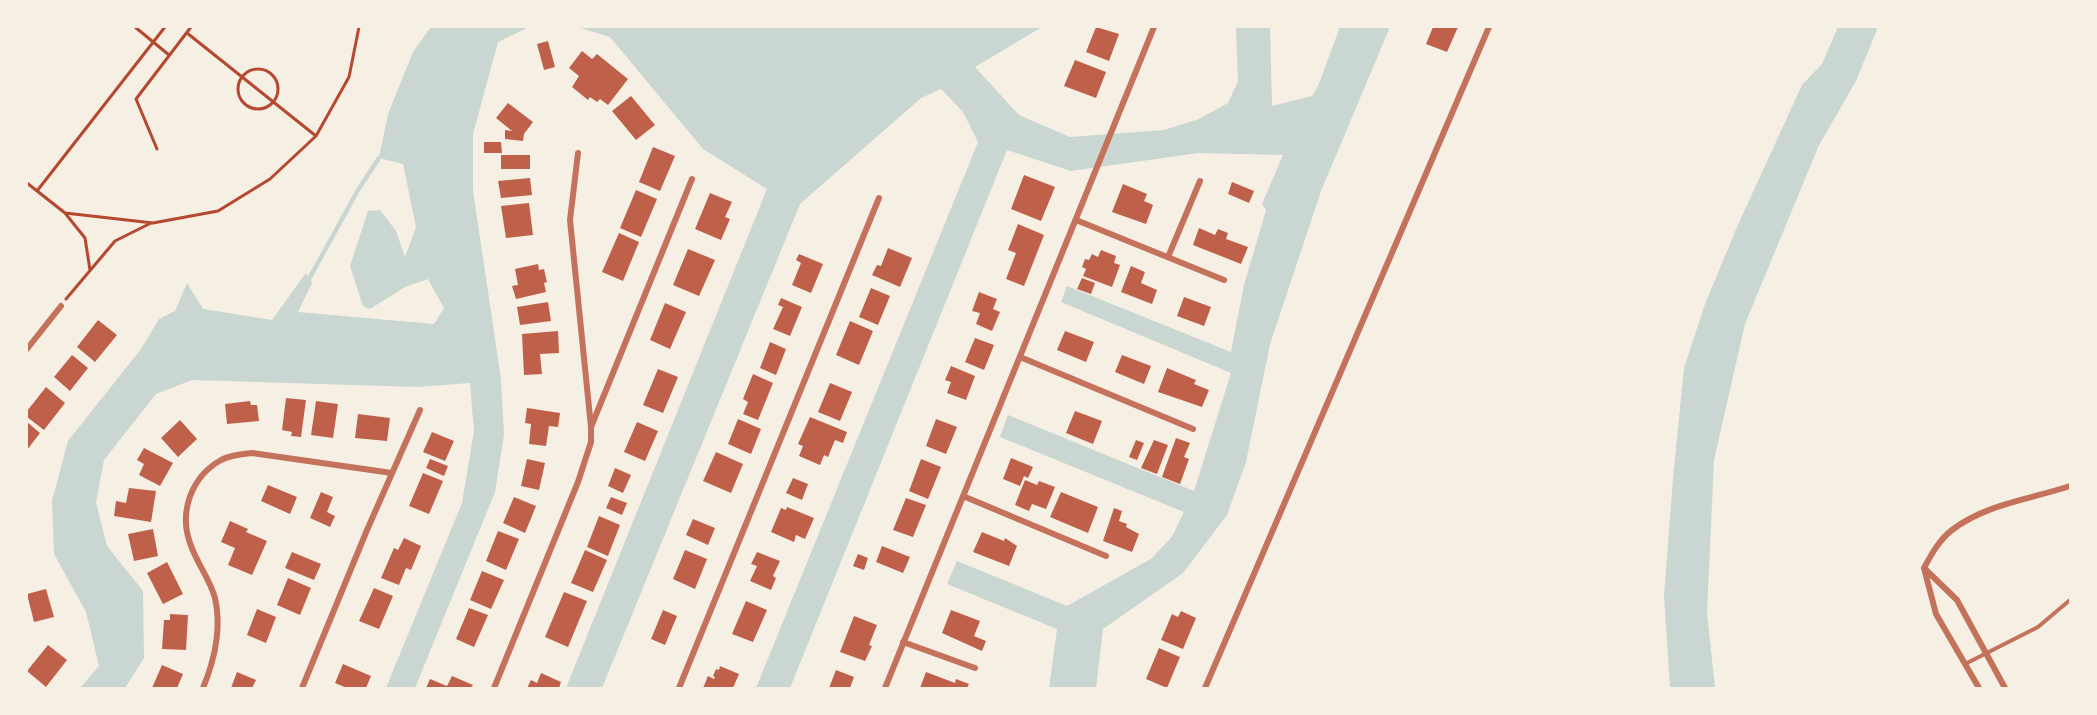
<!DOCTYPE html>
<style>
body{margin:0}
#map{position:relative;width:2097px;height:715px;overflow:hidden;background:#f6efe4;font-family:Ubuntu,sans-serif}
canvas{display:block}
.frame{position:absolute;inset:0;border:28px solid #f6efe4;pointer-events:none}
</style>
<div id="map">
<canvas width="2097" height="715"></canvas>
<div class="frame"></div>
</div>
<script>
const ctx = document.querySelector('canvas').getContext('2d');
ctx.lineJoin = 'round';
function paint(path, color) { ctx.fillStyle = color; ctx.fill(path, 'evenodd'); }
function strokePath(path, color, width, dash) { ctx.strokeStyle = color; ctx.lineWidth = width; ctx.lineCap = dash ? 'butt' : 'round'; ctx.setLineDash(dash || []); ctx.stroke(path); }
paint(new Path2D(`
 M431,27H529L498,42L473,134V191L501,379L504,435L495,492L415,688H386L462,503L474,431L470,383L418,387L192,380L156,394L104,460L96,502L107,546L143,591L144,658L125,688H80L99,666L86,612L54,554L52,501L68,441L141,349L159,319L175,311L187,283L203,309L272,320L306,273L312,283L298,312L434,324L444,308L428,279L405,287L370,309L363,306L350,266L368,211L380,210L396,231L405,257L416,227L403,164L379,158L388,114L413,52Z
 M577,27H1042L975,67L1019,115L1070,137L1164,130L1199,119L1228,103L1238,81L1236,27H1270L1272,106L1312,96L1318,86L1340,27H1390L1321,191L1270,344L1246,462L1227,515L1183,573L1103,629L1096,688H1049L1057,629L947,584L957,561L1067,606L1165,551L1184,512L1000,437L1008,415L1194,491L1231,373L1061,302L1067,286L1231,352L1244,285L1266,210L1262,204L1283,155L1198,153L1071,171L1007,150L790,688H756L978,142L963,112L941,89L921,98L800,204L602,688H566L767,189L703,149L610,37Z
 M1838,27H1878L1856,81L1819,145L1745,324L1714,460L1707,612L1715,688H1670L1664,596L1673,478L1684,368L1705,304L1737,227L1802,85L1822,64Z`), '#c9d6d2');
strokePath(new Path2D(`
 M309,279L358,190L379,158
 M1154,559L1173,539`), '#c9d6d2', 4.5);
paint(new Path2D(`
 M1096,27L1119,34L1109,61L1086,52Z
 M1433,27H1458L1447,52L1426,44Z
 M548,41L555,67L544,70L537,44Z
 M582,51L592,59L597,54L628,79L608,105L600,99L597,102L590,97L588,100L572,87L579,76L569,68Z
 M1075,60L1106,72L1096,98L1064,86Z
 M631,96L655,125L636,140L612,111Z
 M508,103L533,122L524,134L523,141L505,139V130L512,131L496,118Z
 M484,142H501L502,153H484Z
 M653,147L675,156L660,191L639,182Z
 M501,155H530V169H501Z
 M1024,175L1055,187L1041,221L1011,209Z
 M530,178L532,195L501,198L498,181Z
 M1232,182L1254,191L1249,203L1228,194Z
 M1123,184L1147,194L1144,201L1153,205L1146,224L1112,212Z
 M636,190L657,199L641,237L620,228Z
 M710,193L732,202L725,217L730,219L721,240L695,229Z
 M529,203L533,235L506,238L501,206Z
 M1018,224L1044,235L1024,286L1006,279L1016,253L1008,250Z
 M1199,228L1215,235L1218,229L1228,233L1226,239L1248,247L1241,264L1193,245Z
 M619,233L639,242L623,281L602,272Z
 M888,248L912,258L900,287L872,275L877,265L881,266Z
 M688,249L715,260L699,296L673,285Z
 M1101,250L1116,256L1114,263L1120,265L1112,287L1083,276L1086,269L1082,267L1085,259L1089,260L1092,254L1098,257Z
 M799,254L823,264L811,293L792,285L801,263L796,260Z
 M538,264L539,270L544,269L547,282L544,283L546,292L516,299L512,286L518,285L515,269Z
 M1131,266L1145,272L1141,283L1157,290L1152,304L1121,292Z
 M1082,278L1095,283L1091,294L1077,289Z
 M871,288L890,296L878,325L859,317Z
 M979,292L997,299L993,309L1000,312L992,331L976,324L980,313L972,311Z
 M1184,297L1211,307L1204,326L1177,316Z
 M781,298L802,307L790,336L773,329L783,307L778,305Z
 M548,302L551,321L520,325L517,307Z
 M665,303L686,312L670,349L650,340Z
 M98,320L117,335L95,362L77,347Z
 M850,321L873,331L859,365L836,355Z
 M558,331L559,353L540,354L542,374L524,375L522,334Z
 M1065,331L1094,342L1086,362L1057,350Z
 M975,338L994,345L984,370L965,362Z
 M770,342L786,349L776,375L760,368Z
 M72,355L88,368L70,391L54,377Z
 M1122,355L1151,366L1144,384L1115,372Z
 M951,366L975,376L966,400L947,393L951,382L945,380Z
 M1167,368L1196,380L1194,384L1209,390L1202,407L1158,392Z
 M658,369L678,377L663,413L643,405Z
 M753,374L773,383L758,420L743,414L748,402L743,399Z
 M830,383L852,392L840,421L818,412Z
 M46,387L65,403L44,430L27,417V411Z
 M286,398L306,400L301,437L291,436L292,432L282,430Z
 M250,401L251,405H257L259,421L227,424L225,404Z
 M316,401L338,404L333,438L311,435Z
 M527,408L560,413L558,427L549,426L546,446L529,444L531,424L525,423Z
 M1075,411L1102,421L1093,444L1066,433Z
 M358,414L390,418L387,441L355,438Z
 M810,417L847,432L843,443L835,440L828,457L824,455L820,465L799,456L803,446L798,444Z
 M738,419L761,429L751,454L728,444Z
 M936,419L957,427L946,454L926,446Z
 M180,420L197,439L178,457L161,438Z
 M27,422L40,433L27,450Z
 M637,422L658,431L645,461L624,452Z
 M432,432L454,441L445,461L423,452Z
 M1176,438L1190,443L1184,457L1189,459L1180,484L1162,477Z
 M1136,440L1144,443L1137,460L1129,457Z
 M1154,440L1168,445L1157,474L1141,468Z
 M144,448L173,463L160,486L139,475L144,464L137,460Z
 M716,452L743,464L731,493L703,481Z
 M1011,458L1033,467L1028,478L1024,476L1020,486L1003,479Z
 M430,459L448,466L444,476L426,468Z
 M527,459L545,463L539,490L521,486Z
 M921,459L941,467L928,499L909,491Z
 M615,468L631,475L623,493L608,486Z
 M423,473L443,481L429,514L409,506Z
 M793,478L808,484L802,500L786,493Z
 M1025,480L1037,485L1039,481L1055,487L1046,509L1032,504L1029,511L1015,505Z
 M268,485L297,497L290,514L261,501Z
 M129,488L156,491L151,522L114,516L116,501L126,503Z
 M321,492L333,497L327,512L335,516L330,527L310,518Z
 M1061,492L1098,507L1088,533L1050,517Z
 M514,497L536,506L525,533L503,523Z
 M611,497L627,503L622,515L606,508Z
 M906,498L926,505L913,537L893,530Z
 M787,507L814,518L805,539L796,535L794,542L771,532L781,508L786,510Z
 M1114,508L1122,511L1119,521L1127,524L1126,527L1139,534L1132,552L1103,541Z
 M599,516L620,525L608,556L587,547Z
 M693,519L715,528L708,545L686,535Z
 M230,521L248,529L246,532L267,541L252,575L228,565L235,548L221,542Z
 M153,529L158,556L134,561L128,534Z
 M498,531L519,539L506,570L486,561Z
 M982,532L1004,541L1005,538L1017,546L1009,566L973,552Z
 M404,538L421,546L411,570L406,568L399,585L381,578L394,548L398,550Z
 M882,546L910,557L903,573L876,562Z
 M585,550L607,560L593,592L571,583Z
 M685,550L707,559L695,589L673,579Z
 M292,552L321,564L314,580L285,568Z
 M757,552L780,561L773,576L776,578L771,590L750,581L757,566L751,564Z
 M858,554L868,558L864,570L853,566Z
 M167,562L183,594L163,604L147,573Z
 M482,571L504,580L491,609L470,600Z
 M288,578L311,588L300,615L277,605Z
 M374,588L393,596L379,629L359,621Z
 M46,589L54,617L34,622L27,594Z
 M564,592L587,601L568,647L545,637Z
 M746,601L767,610L753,642L732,634Z
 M469,608L488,615L474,647L456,639Z
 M257,609L276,617L266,643L247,635Z
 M663,610L677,616L665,645L651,639Z
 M951,610L980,621L974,636L986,641L982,651L942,633Z
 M1181,611L1196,618L1183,649L1161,640L1172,614L1178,617Z
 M170,614L188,615L186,650L162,649L164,620H170Z
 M854,616L877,625L869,645L872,646L865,661L840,652Z
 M48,645L67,660L46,687L27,671Z
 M1159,648L1180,657L1167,688L1146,679Z
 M343,664L371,676L366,688H347L335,683Z
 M162,665L183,674L177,688H152Z
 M720,666L739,674L733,688H703L708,676L714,679L715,677L713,676L716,669L719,670Z
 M836,670L854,677L850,688H829Z
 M237,672L256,680L252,688H231Z
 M926,672L955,683L956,679L969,684L967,688H920Z
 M541,673L561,682L559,688H527L531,680L537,683Z
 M452,676L473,685L471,688H426L430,679L447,686Z`), '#bf614a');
strokePath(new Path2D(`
 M135,27L169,55
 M187,33L316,136
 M238 89a20 20 0 1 1 40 0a20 20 0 1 1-40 0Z
 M157,149L136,99L191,27
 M27,183L65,213L85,238L90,270
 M37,191L165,27
 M65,213L153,223L218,211L270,179L316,136L349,77L359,27
 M66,299L115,241L151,223`), '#b5482f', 3);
strokePath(new Path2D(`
 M1965,664L2038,627L2070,600`), '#c5725c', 4);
strokePath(new Path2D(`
 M578,153L570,220L591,427
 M1076,220L1224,280
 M1168,257L1200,181
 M27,349L61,306
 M1020,357L1193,429
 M963,496L1106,556
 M1924,568L1957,600L2005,688
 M903,642L975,668
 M203,688C215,659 222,629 215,598C210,579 196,562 190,543C179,512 191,477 221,460C231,455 242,454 252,453L392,473
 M302,688L367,530L420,410
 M494,688L578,482L591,442V427L692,179
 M679,688L879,198
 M885,688L1154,27
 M1205,688L1489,27
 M1979,688L1936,614L1924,568C1931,555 1939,540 1952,530C1986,504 2031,499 2070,486`), '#c5725c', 6);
</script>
